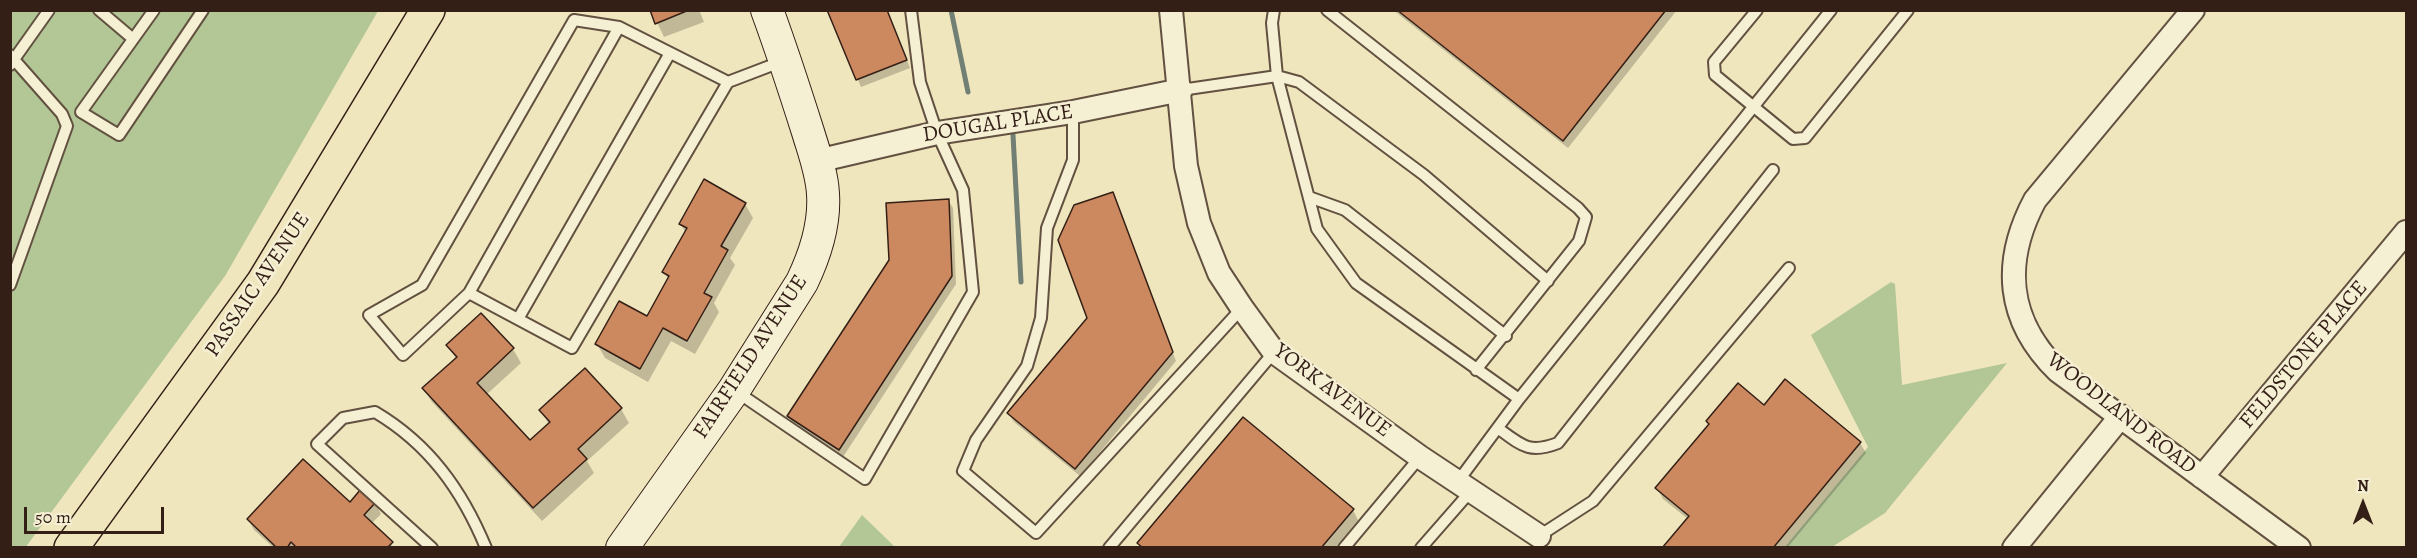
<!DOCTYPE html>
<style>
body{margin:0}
#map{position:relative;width:2417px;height:558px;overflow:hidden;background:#f0e6bd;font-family:Alegreya,serif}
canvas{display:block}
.frame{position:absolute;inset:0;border:12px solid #331f16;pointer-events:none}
.north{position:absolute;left:2333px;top:474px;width:60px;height:60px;-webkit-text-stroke:4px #f5efd4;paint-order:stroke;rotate:0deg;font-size:16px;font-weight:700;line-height:24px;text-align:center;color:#331f16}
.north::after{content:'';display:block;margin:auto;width:21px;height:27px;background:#331f16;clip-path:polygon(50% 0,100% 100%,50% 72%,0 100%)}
.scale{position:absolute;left:24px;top:507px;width:140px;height:27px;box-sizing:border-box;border:3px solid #331f16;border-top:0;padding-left:8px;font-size:18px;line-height:21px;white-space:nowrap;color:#331f16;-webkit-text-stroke:4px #f5efd4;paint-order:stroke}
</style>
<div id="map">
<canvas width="2417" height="558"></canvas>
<div class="frame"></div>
<div class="north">N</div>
<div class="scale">50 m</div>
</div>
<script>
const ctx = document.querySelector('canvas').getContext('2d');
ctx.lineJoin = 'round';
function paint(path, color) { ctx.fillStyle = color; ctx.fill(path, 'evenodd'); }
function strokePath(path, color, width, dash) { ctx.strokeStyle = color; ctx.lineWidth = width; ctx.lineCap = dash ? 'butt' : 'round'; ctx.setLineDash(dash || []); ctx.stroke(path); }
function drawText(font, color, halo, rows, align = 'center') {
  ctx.font = font + ' Alegreya,serif'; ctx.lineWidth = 5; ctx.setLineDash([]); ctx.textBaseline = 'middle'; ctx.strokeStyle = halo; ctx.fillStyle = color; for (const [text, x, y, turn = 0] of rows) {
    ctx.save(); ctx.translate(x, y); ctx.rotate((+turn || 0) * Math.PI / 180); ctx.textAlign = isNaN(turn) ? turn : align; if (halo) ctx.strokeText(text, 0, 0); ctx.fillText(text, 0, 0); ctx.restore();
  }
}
paint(new Path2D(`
 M10,11H378L225,276L25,548L10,547Z
 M1891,282L1895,284L1902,385L2007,363L1885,513L1832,547H1785L1868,447L1811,335Z
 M862,515L895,547H839Z`), '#b2c696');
paint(new Path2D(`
 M651,10H699L704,22L664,37Z
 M829,10H887L910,68L861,87Z
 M1393,10H1677L1568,148Z
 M1113,194L1176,361L1080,476L1014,422L1009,414L1089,318Z
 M948,200L953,208L956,284L843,457L793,424L789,416Z
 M745,204L753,218L730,258L735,265L714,303L719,312L695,354L671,341L648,382L605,358L597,344L647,319L669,280L664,272L686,234L681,224Z
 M481,315L513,349L521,363L486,395L530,443L549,425L541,410L621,409L629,423L587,461L594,473L542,521L432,402L424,389L456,359L448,345Z
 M1764,407L1860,443L1866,453L1787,548H1664L1688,519L1663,499L1657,488Z
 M375,503L381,514L371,524L394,548H274L254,530L248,519L350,504Z
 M1353,510L1358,520L1335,548H1142L1139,543Z`), '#0003');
strokePath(new Path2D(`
 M951,10L968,92
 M1013,135L1021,282`), '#717f74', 5);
const building = new Path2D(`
 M650,10H689L655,24Z
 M827,10H887L907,60L856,80Z
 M1397,10H1666L1563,141Z
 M704,179L746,203L721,246L728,250L704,293L712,297L687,341L663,328L640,369L595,344L619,301L647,316L669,276L662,272L687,228L679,224Z
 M1113,192L1173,352L1075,469L1007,413L1087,318L1058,240L1074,205Z
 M949,199L952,276L839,450L787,416L889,260L886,203Z
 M481,313L514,348L477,383L530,440L550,422L539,410L585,368L622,408L578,449L587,459L533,508L422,388L457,357L446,345Z
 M1785,379L1861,442L1773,548H1662L1689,516L1655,488L1709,424L1706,421L1738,383L1764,405Z
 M1243,417L1354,509L1321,548H1143L1137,543Z
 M303,459L350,502L361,489L376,502L364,515L393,542L387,548H297L291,542L287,548H277L247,519Z`);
paint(building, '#cc885e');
strokePath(building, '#331f16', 1.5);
const lane = new Path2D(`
 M99,10L132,38
 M154,10L81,112L119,135L203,10
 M1274,10L1272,23L1277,76L1317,229L1356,283L1519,399
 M1327,10L1578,208L1586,217L1579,241L1476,370
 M1757,10L1714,62L1715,75L1793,139L1805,138L1908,10
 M10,55L62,114L67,126L10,285
 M10,65L49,10
 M728,82L572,348L469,293L403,355L369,315L422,285L574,20L619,27L728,82L783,61
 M1181,90L1277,76L1299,82L1424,175L1548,281
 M1073,112V160L1047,228L1041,318L1027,366L976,440L963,471L1036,533L1242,308
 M1309,197L1345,210L1506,336
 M469,293L619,27
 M518,319L670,53
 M737,392L865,479L973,292L963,190L937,133L920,82L911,10
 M1499,429C1522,446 1530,454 1558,443L1773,170
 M1459,480L1519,399L1831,10
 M1539,536L1593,501L1789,268
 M432,548L317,444L343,418L375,412C429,444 462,490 486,548
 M1109,548L1274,352
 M1344,548L1420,457
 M1421,548L1470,492`);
const street = new Path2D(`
 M1171,10L1186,166L1199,223L1219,273L1242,308L1274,352L1420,457L1539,536
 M2193,10L2035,200C2002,262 2006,320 2058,371L2299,548
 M817,161L937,133L1073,112L1181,90
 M2202,477L2406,232
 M2014,548L2121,416`);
const secondary = new Path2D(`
 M622,548L734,390L802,282C815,255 825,224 823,194C822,173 814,152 808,132C795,91 782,51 767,10`);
const primary = new Path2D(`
 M71,548L263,283L428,10`);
strokePath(lane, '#625140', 14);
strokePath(street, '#625140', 26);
strokePath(secondary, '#331f16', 34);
strokePath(primary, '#331f16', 36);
strokePath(lane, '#f5efd4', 10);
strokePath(street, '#f5efd4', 22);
strokePath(secondary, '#f5efd4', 32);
strokePath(primary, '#f0e6bd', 33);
drawText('22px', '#331f16', '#f5efd4', [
 ["DOUGAL PLACE",998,124,-9],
 ["PASSAIC AVENUE",258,285,-56],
 ["FELDSTONE PLACE",2304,355,-50],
 ["FAIRFIELD AVENUE",751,357,-57],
 ["YORK AVENUE",1332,391,37],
 ["WOODLAND ROAD",2121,414,38]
]);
</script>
